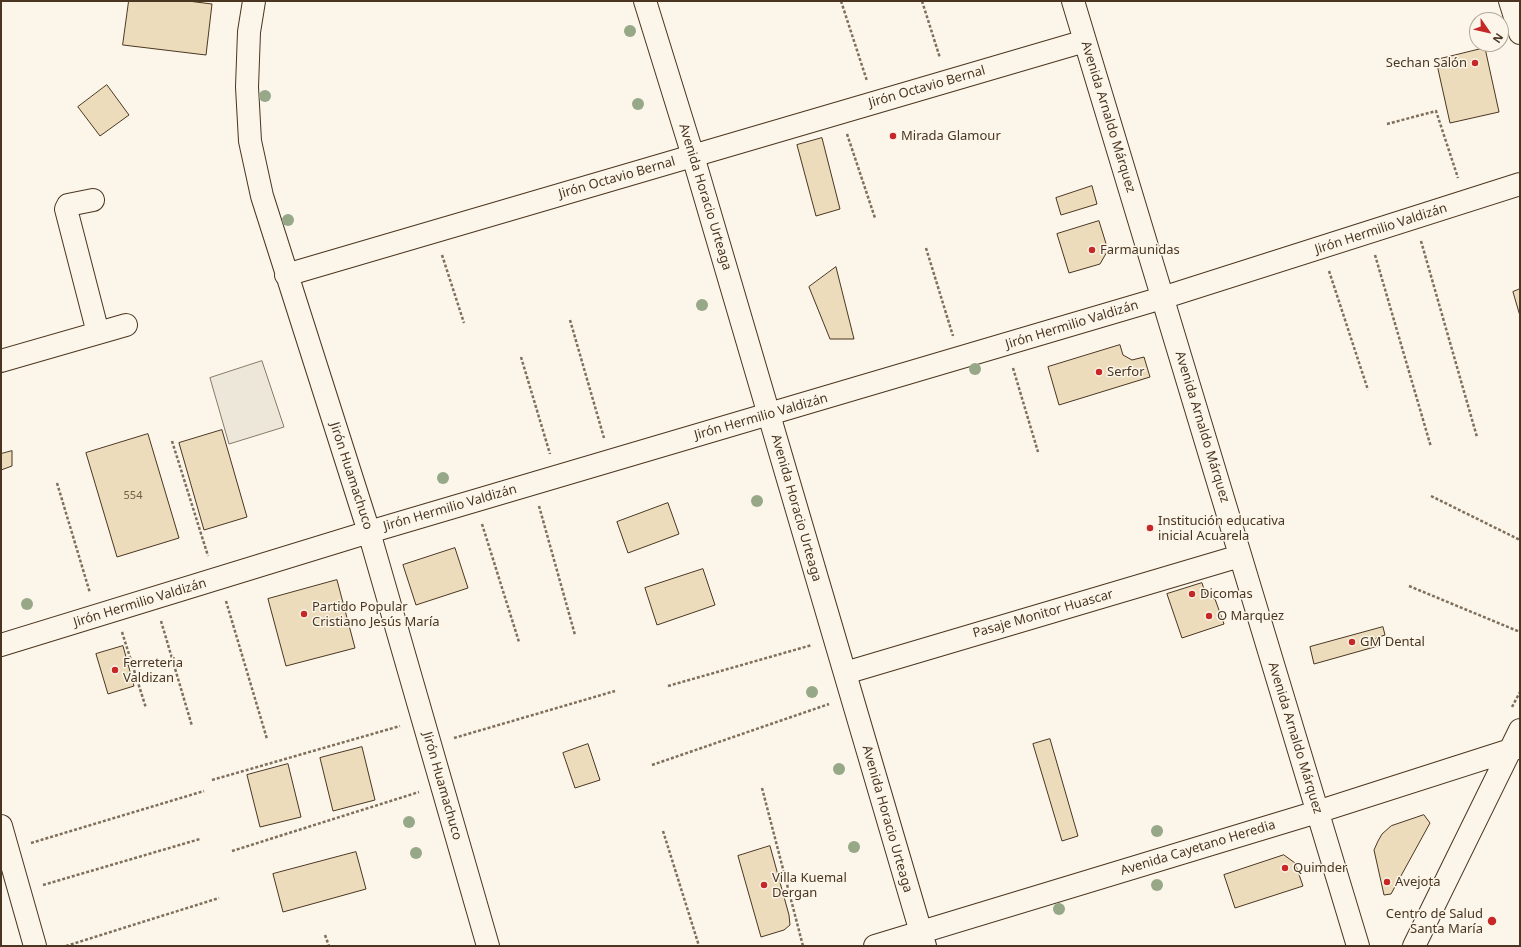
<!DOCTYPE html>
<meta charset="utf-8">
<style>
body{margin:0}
#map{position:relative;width:1521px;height:947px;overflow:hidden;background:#fbf6e9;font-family:"Noto Sans",sans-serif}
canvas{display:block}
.frame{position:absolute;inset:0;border:2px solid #4a3520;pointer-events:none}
.north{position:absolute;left:1469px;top:12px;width:40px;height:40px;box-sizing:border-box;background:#fbf6e9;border:1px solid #b4a999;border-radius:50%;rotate:124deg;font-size:11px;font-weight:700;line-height:16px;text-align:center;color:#4a3520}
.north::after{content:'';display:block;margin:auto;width:14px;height:18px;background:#c62828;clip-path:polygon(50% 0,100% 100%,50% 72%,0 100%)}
</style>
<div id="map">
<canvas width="1521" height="947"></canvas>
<div class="frame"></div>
<div class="north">N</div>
</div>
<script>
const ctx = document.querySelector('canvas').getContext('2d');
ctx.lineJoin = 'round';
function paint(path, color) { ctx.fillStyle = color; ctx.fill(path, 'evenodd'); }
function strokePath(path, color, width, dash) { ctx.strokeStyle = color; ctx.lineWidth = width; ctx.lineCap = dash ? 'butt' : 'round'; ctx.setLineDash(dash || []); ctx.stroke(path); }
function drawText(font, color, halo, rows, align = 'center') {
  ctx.font = font + ' "Noto Sans",sans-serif'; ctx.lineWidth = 3; ctx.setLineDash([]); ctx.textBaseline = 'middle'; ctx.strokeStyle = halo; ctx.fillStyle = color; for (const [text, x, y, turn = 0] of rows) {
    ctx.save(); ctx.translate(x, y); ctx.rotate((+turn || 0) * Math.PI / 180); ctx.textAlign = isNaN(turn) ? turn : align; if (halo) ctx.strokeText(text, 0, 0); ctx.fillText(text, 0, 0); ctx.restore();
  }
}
const parking = new Path2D(`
 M262,361L284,427L229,444L210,378Z`);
paint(parking, '#ede7d9');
strokePath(parking, '#887966', 1);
const building = new Path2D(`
 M129,1H188L212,4L206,55L123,45Z
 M1485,48L1499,112L1450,123L1436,60Z
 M107,85L129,115L100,136L78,107Z
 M822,138L840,209L816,216L797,145Z
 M1092,186L1097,204L1061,215L1056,198Z
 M1099,221L1108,250L1100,264L1069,273L1057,234Z
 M836,267L854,339H830L809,287Z
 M1520,289V316L1513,292Z
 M1120,345L1123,355L1132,360L1144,357L1150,377L1059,405L1048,367Z
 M222,430L247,517L204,530L179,443Z
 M148,434L179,538L117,557L86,453Z
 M12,451V466L1,470V454Z
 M668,503L679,534L628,553L617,522Z
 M455,548L468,588L416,605L403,565Z
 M703,569L715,605L657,625L645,588Z
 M337,580L355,648L286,666L268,599Z
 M1202,583L1206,595L1215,599L1224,624L1182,638L1167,594Z
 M1383,627L1385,635L1376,638L1378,646L1314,664L1310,647Z
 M123,646L134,686L108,694L96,654Z
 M1050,739L1078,836L1062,841L1033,744Z
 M588,744L600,780L575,788L563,753Z
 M362,747L375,800L333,811L320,758Z
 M288,764L301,817L260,827L247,775Z
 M1424,815L1430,823L1391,894L1384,895L1374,850L1378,841L1382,834L1391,826Z
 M770,846L789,915L790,925L784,930L761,937L738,856Z
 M356,852L366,889L283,912L273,874Z
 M1284,855L1295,863L1303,886L1235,908L1224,875Z`);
paint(building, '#ecdcbc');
strokePath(building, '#4a3520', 1);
const minor = new Path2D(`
 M254,1L249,32L247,87L250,141L262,196L369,532L488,946
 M645,1L693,156L925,946
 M1073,1L1358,946
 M93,200L68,205L66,209L98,333
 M286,275L1085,41
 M1,361L126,325
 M1,645L369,532L1162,298L1520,184
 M845,673L1240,556
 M1,826L35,946
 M875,946L1317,812L1520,747
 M1414,946L1520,730`);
const major = new Path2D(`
 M1510,1L1520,33`);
strokePath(minor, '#4a3520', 24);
strokePath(major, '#4a3520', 24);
strokePath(new Path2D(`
 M841,1L867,81
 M922,1L940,58
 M1387,124L1436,111L1458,178
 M847,134L875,218
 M1421,241L1477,437
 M926,248L953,336
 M442,255L464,323
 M1375,255L1431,447
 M1329,271L1368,390
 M570,320L604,438
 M521,357L550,454
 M1013,368L1038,452
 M172,441L208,556
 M57,483L90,593
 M1431,496L1520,540
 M539,506L575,635
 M482,524L519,642
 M1409,586L1520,632
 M226,601L267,739
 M161,621L192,726
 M122,632L146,708
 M668,686L812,645
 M1512,707L1520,692
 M454,738L615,691
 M652,765L829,704
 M212,780L400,726
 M762,788L803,946
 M663,831L699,946
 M31,843L204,791
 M232,851L419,792
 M43,885L200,839
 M325,935L329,946
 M66,946L219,898`), '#7f6f5c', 2.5, [3, 2]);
strokePath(minor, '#fbf6e9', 22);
strokePath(major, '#fbf6e9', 22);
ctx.fillStyle = '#96a887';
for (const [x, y] of [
 [630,31],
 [265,96],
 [638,104],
 [288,220],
 [702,305],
 [975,369],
 [443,478],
 [757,501],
 [27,604],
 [812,692],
 [839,769],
 [409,822],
 [1157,831],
 [854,847],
 [416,853],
 [1157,885],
 [1059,909]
]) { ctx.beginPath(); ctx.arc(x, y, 6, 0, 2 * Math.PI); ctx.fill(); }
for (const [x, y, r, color] of [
 [1475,63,4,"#c62828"],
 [893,136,4,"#c62828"],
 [1092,250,4,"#c62828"],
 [1099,372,4,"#c62828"],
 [1150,528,4,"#c62828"],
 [1192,594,4,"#c62828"],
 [304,614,4,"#c62828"],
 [1209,616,4,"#c62828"],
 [1352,642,4,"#c62828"],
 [115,670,4,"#c62828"],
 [1285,868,4,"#c62828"],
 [1387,882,4,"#c62828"],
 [764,885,4,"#c62828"],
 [1492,921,5,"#c62828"]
]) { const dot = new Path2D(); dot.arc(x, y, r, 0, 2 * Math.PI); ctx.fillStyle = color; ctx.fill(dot); strokePath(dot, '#fbf6e9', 1.5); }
drawText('11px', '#725f47', null, [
 ["554",133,496]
]);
drawText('13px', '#4a3520', '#fbf6e9', [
 ["Sechan Salón",1467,63,"right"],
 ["Mirada Glamour",901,136],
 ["Farmaunidas",1100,250],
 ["Serfor",1107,372],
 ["Institución educativa",1158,521],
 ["inicial Acuarela",1158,536],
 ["Dicomas",1200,594],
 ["Partido Popular",312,607],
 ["Cristiano Jesús María",312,622],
 ["O Marquez",1217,616],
 ["GM Dental",1360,642],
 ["Ferreteria",123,663],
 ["Valdizan",123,678],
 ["Quimder",1293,868],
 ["Villa Kuemal",772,878],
 ["Dergan",772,893],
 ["Avejota",1395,882],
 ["Centro de Salud",1483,914,"right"],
 ["Santa María",1483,929,"right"]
], 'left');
drawText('13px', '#4a3520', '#fbf6e9', [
 ["Jirón Octavio Bernal",927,87,-16],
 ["Avenida Arnaldo Márquez",1108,117,73],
 ["Jirón Octavio Bernal",617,178,-16],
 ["Avenida Horacio Urteaga",705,197,73],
 ["Jirón Hermilio Valdizán",1381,229,-18],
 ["Jirón Hermilio Valdizán",1072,325,-17],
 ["Jirón Hermilio Valdizán",761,417,-16],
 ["Avenida Arnaldo Márquez",1202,427,73],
 ["Jirón Huamachuco",351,476,72],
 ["Jirón Hermilio Valdizán",450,508,-16],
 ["Avenida Horacio Urteaga",796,508,74],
 ["Jirón Hermilio Valdizán",140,603,-17],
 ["Pasaje Monitor Huascar",1043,614,-16],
 ["Avenida Arnaldo Márquez",1295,738,73],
 ["Jirón Huamachuco",442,786,74],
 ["Avenida Horacio Urteaga",887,819,74],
 ["Avenida Cayetano Heredia",1198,848,-17]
]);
</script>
